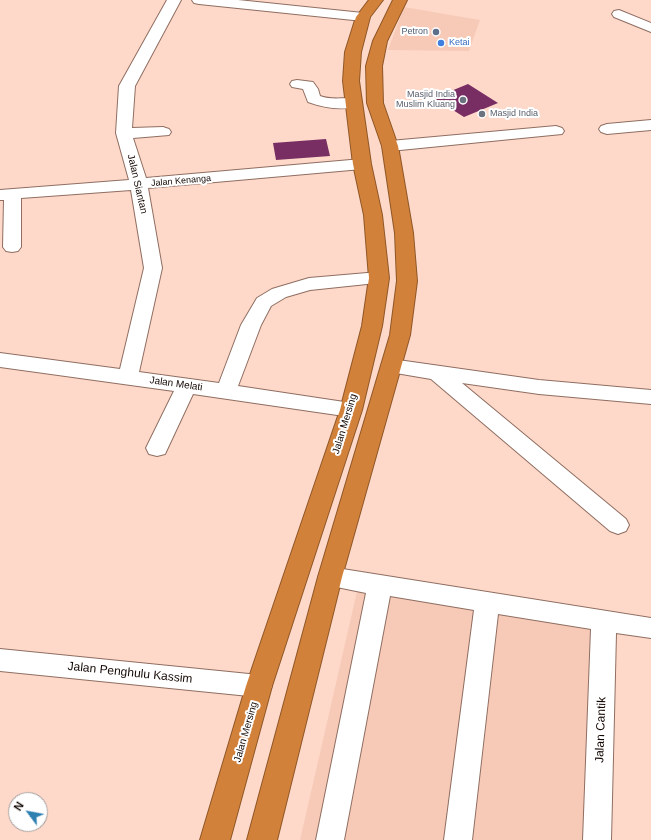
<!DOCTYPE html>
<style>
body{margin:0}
#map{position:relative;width:651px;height:840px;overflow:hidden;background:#fed9ca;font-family:Arial,sans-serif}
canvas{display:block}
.north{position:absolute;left:8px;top:792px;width:40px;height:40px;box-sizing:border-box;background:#fff;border:1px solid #a19c9b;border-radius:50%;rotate:302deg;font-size:11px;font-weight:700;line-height:16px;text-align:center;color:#140804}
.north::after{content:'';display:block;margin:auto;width:14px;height:18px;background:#2e80b1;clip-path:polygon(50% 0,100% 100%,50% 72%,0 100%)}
</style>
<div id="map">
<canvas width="651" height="840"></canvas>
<div class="north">N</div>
</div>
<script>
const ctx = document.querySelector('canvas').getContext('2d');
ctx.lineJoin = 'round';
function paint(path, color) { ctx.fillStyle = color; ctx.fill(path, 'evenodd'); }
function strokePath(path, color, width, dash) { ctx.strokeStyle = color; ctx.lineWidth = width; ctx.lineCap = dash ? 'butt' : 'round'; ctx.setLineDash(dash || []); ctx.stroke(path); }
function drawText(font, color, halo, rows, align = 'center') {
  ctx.font = font + ' Arial,sans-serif'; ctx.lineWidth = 4; ctx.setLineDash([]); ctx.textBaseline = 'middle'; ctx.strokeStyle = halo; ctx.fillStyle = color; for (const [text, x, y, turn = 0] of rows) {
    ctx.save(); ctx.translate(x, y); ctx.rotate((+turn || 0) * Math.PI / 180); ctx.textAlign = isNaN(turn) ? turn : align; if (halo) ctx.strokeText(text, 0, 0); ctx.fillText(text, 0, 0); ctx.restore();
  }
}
paint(new Path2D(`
 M404,7L480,20L469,51L388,50Z
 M361,574L615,615L609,840H300Z`), '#f7cab8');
paint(new Path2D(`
 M468,84L498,103L464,117L434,98Z
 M326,139L330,156L276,160L273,143Z`), '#782d63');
const minor = new Path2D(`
 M167,0H181L135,86L132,128L163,127L169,129L171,132L169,135L133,138L146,178L362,159L368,161L370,164L368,167L362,169L148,188L162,268L139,372L219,383L241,325L257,298L272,289L309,278L379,272L386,274L388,278L386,282L310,290L286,297L271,306L261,325L238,386L351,403L358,405L361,410L358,415L351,417L193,394L165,454L157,456L149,454L146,448L174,391L0,367V353L120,369L144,268L131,190L21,198V247L18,251L12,252L6,251L3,247L4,200H0V190L129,180L116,133L119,86Z
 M192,0H238L363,13L368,14L370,17L368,20L363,21L199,4L194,3Z
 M619,10L651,23V32L614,17L612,14L614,11Z
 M297,80L313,82L318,89L320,96C333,101 346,96 359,100L362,103L359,106C341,111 325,108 308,102L303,89L292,87L290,84L292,81Z
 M651,120V130L607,134L601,132L599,129L601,126L607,124Z
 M556,126L562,128L564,131L562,134L390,151L384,149L382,146L384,143L390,141Z
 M391,359L539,380L651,390V404L539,394L462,383L626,519L629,525L626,531L618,534L610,531L431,379L384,371L381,366L384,361Z
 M330,567L651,618V638L616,633L611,840H583L591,629L498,614L472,840H444L474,610L390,596L344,840H316L366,593L322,584L318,577L322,570Z
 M0,649L259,675L268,678L272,686L268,694L259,697L0,671Z`);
const highway = new Path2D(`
 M369,0H383L370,17L361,52L359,81L371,164L382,215L389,278L382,326L362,410L272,686L230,840H200L246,686L340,410L362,326L369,278L364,215L353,164L343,81L345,52L356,17Z
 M393,0H407L387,41L382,66L383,103L398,146L413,233L417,281L410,335L342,577L277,840H247L318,577L390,335L397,281L395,233L382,146L367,103L366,66L373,41Z`);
strokePath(minor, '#8f6e61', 2);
strokePath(highway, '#905727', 2);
paint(minor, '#fff');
paint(highway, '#d2813a');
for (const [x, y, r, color] of [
 [436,32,4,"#5c6f8a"],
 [441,43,4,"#3f7fe0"],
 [463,100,4,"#6b7280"],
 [482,114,4,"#6b7280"]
]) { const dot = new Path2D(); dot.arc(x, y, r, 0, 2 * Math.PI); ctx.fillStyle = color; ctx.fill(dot); strokePath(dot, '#fff', 1.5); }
drawText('9px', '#4e5e75', '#fff', [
 ["Petron",428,32]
], 'right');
drawText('9px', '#366cbe', '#fff', [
 ["Ketai",449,43]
], 'left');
drawText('9px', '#5b616d', '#fff', [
 ["Masjid India",455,95],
 ["Muslim Kluang",455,105],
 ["Masjid India",490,114,"left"]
], 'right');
drawText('9px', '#140804', '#fff', [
 ["Jalan Kenanga",181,181,-5]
]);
drawText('10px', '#140804', '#fff', [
 ["Jalan Siantan",137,184,77],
 ["Jalan Melati",176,384,8],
 ["Jalan Mersing",345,424,-73],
 ["Jalan Mersing",246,732,-74]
]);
drawText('12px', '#140804', '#fff', [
 ["Jalan Penghulu Kassim",130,673,6],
 ["Jalan Cantik",601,730,-88]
]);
</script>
